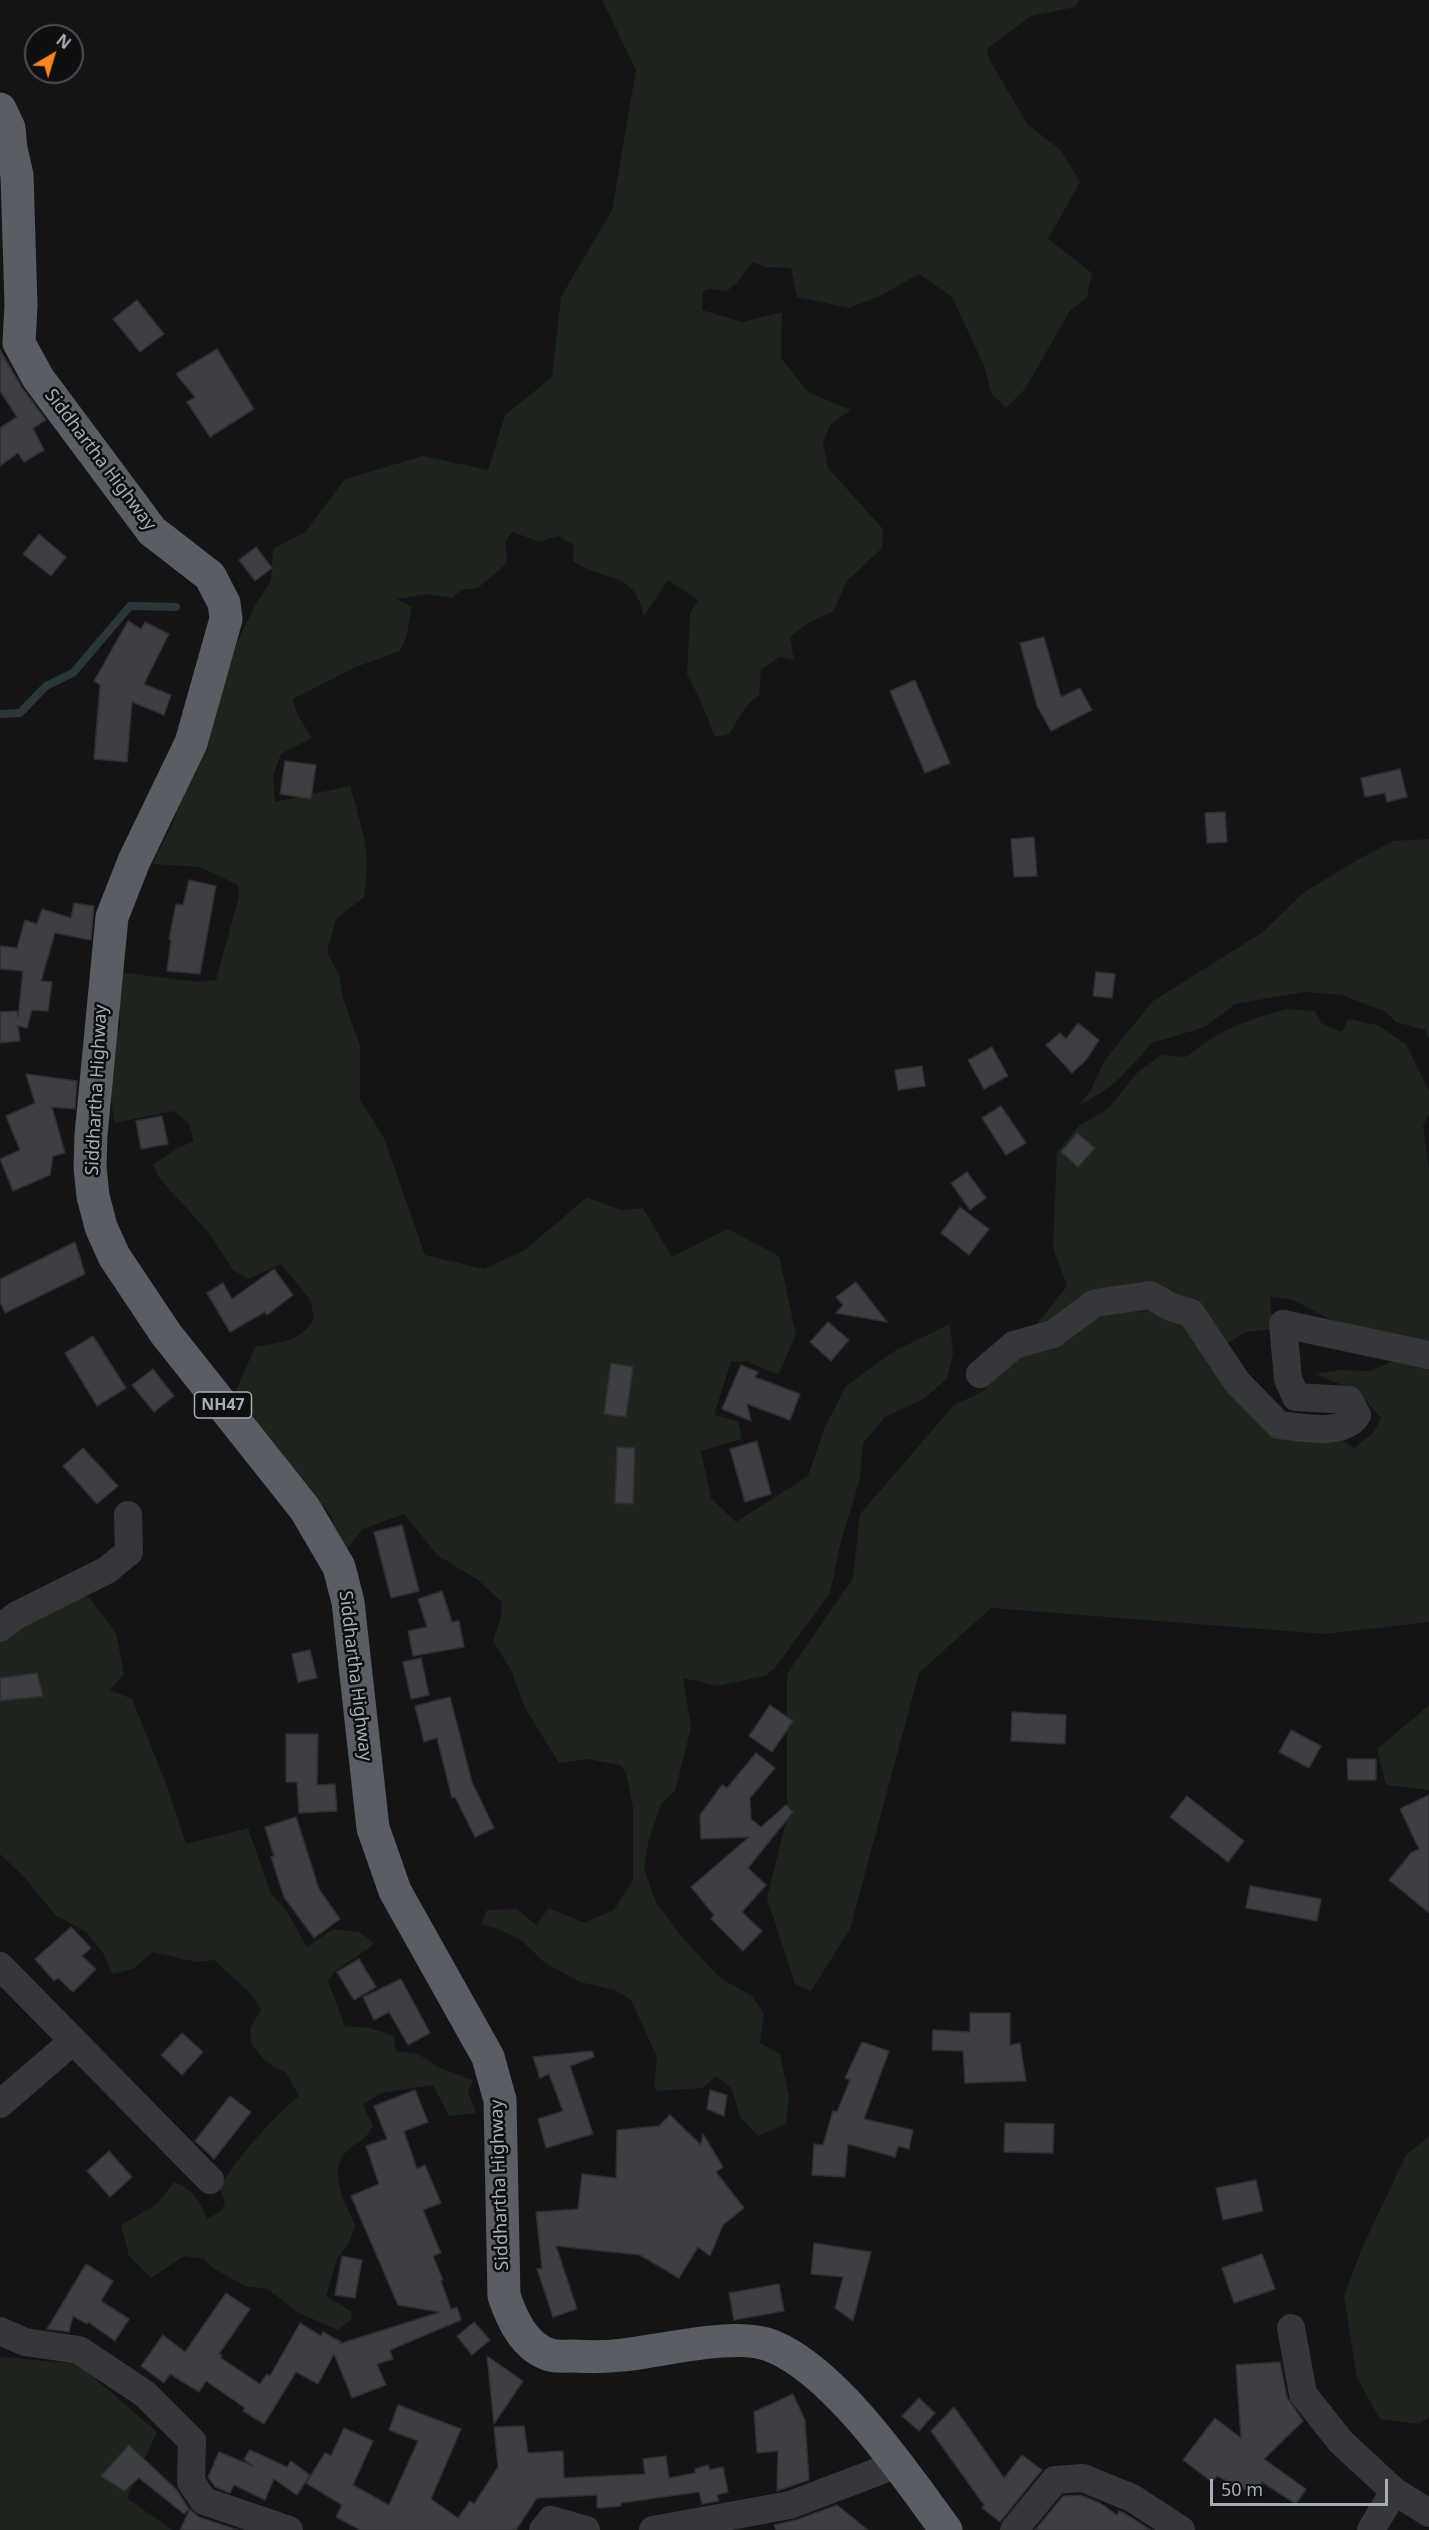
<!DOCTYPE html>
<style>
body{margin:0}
#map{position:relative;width:1429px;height:2530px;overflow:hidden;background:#141416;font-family:"Noto Sans",sans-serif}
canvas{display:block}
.north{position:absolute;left:24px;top:24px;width:60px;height:60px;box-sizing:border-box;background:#0f0f11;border:2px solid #4b4f53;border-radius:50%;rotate:38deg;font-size:16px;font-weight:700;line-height:24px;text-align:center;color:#a5aeb7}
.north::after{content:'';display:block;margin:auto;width:21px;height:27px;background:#fd8525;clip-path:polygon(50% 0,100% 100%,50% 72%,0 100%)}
.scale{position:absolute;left:1210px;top:2479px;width:178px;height:27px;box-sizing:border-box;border:3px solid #a5aeb7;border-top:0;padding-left:8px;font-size:18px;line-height:21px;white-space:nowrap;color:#a5aeb7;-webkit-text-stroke:4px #0f0f11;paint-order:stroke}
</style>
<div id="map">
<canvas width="1429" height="2530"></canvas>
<div class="north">N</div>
<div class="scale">50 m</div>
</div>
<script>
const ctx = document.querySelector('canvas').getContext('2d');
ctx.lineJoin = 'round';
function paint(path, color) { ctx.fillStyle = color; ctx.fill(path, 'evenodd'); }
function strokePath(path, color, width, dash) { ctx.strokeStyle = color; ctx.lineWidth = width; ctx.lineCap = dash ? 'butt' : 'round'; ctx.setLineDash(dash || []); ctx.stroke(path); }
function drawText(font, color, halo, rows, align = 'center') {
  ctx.font = font + ' "Noto Sans",sans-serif'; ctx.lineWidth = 5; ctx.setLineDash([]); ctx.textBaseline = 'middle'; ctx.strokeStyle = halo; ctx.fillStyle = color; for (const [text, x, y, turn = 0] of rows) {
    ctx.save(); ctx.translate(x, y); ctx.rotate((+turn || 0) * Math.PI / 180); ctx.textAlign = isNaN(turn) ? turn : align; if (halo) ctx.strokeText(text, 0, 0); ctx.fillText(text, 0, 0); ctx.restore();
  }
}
paint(new Path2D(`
 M602,0H1079L1075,7L1031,16L987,49L989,59L1028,125L1060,149L1080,182L1048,239L1092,273L1087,297L1070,311L1025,389L1006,408L991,393L985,368L952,297L919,274L880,296L849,308L797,297L791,268L765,267L752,262L737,283L727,291L709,289L703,291L702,310L742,322L782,312L781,358L808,392L851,410L831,424L823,442L828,468L883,529L882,548L846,582L834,611L808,623L790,637L794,660L780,657L761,669L759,695C744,705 739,719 729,734L715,737L699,697L687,675L690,613L698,600L668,580L644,616C634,568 603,583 573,561L574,545L558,536L539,542L513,532L505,541L507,559L505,565L478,588L461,590L452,598L427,594L397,599L412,607L406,638L400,651L356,667L293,699L297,714L312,738L281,754L273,776L275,802L350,786C362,829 372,852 364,897L336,919L327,952L339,975L343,998L360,1046V1100L384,1138L425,1255L484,1269L525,1250L587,1197L621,1210L643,1208L672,1257L728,1229L779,1256L796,1335L778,1375L747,1361L731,1362L714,1415L738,1421L742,1439L701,1451L711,1498L736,1522L808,1476L824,1429L846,1386L896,1350L950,1324L953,1353L947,1379L923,1399L885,1417L863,1443L860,1479L841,1541L830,1593L775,1668L765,1676L718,1686L683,1678L691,1728L675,1791L661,1804L648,1843L644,1869L656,1902L680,1935L720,1978L752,1996L764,2014L760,2043L780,2054L789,2097L786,2124L758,2136L740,2117L732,2089L716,2076L703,2088L657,2091L654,2087L657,2057L631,2000L615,1990L580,1982L545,1963L521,1940L496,1928L481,1925L487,1910L517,1909L536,1925L549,1908L584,1923L614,1910L633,1880V1807L626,1773L620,1765L587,1759L559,1763L525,1708L511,1670L493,1641L501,1617L502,1602L478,1580L437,1555L404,1514L363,1529L343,1554L332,1518L317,1497L296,1478L233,1398L255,1347C281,1342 300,1342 314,1319L311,1301L281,1264L248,1279L233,1270L209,1233L160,1179L153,1165L176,1149L194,1141L189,1124L175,1111L114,1123L108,1068L109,1052L120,1027L119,972L199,982L216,980L239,896L238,885L200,867L152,864L174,821L227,664L254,607L271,581L273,549L305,532L345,479L423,456L488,470L505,415L552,377L561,297L612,210L636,70Z
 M1429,839V1039L1425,1030L1396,1022L1386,1012L1342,995L1304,992L1235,1004L1205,1027L1152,1043L1121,1077L1101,1093L1078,1106L1091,1090L1104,1061L1153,1001L1263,932L1303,893L1357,860L1393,841Z
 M1287,1009L1315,1011L1321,1023L1342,1032L1348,1019L1377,1025L1406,1044L1429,1091V1115L1423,1125L1429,1170V1346L1347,1328L1291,1299L1270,1297L1273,1329L1245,1332L1208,1357L1242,1394L1331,1434L1354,1448L1373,1433L1381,1418L1357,1391L1315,1374L1339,1370L1371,1371L1408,1354L1429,1361V1622L1325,1634L991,1608L919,1673L850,1929L811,1991L795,1984L767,1898L787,1818V1674L853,1578L860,1514L954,1405L984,1391L1067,1286L1053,1248L1057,1152L1080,1125L1108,1109L1137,1073L1161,1055L1186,1057C1217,1031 1248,1019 1287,1009Z
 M88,1596L116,1633L124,1674L110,1690L132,1699L167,1786L186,1844L248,1828L271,1894L286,1910L307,1947L333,1929L360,1932L374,1943C360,1957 338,1964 328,1981L345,2026L370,2028L394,2036L396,2051L418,2054L440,2068L473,2080L468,2092L476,2113L449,2116L433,2085L381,2093L363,2105L373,2126C363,2144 359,2139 347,2151C326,2171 346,2204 355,2225L349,2243L337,2259L326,2296L352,2312L351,2320L338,2330L297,2312L268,2289L245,2286L213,2268L204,2259L184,2256L151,2278L129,2256L121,2225L157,2204L174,2182C192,2188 201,2202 207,2219L221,2211L225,2203L219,2185C228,2177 231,2168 239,2159C254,2140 280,2111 299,2096L286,2073L266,2062L251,2043L250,2028L261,2010L250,1993L214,1960L196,1962L153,1952L133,1969L112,1974L103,1953L86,1932L55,1915L25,1878L0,1854V1636L49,1606Z
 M1429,1705V1790L1386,1785L1377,1749Z
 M1429,2136V2417L1419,2424L1380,2419L1357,2378L1344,2296L1362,2248L1406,2155Z
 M0,2357L78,2364L157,2432L127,2498L172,2530H0Z`), '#1c241c');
strokePath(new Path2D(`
 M0,714L20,713L46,686L73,673L130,606L176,607`), '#29373a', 8);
const building = new Path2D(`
 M137,300L164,334L140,352L113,319Z
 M217,349L254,409L210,437L187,402L195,397L176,374Z
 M0,350L23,389L46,420L33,428L44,450L24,462L18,453L0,466V428L17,417L0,391Z
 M39,534L66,557L51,576L23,554Z
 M256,547L272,568L255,581L239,560Z
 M128,621L141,629L145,622L169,634L144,684L171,695L164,715L132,702L127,762L94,759L100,685L94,681Z
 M1044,637L1061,697L1080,688L1092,710L1051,731L1037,706L1020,643Z
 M915,680L950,763L925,773L890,691Z
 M285,761L316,765L311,799L280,794Z
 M1400,769L1407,797L1387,802L1385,793L1365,797L1361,778Z
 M1225,812L1227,842L1207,843L1205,813Z
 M1034,837L1037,876L1014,877L1011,839Z
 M189,880L216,886L200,974L167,971L171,940L169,939L176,904L183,905Z
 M74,903L94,906L91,940L55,933L41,981L52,982L48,1011L32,1010L27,1028L18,1026L20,1041L0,1043V1012L17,1011L18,1017L23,971L0,969V946L17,948L25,920L37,924L42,909L71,918Z
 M1096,972L1115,974L1112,998L1093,996Z
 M1078,1023L1099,1040L1086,1060L1072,1073L1046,1045L1060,1033L1066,1039Z
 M992,1047L1008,1076L984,1089L968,1060Z
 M922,1066L925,1086L898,1090L895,1070Z
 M26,1074L77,1081L75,1109L52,1107L65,1153L53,1156L50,1175L13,1191L0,1159L20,1150L6,1116L35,1103Z
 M1001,1106L1026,1143L1006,1155L982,1118Z
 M162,1116L168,1144L141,1149L136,1121Z
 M1077,1133L1095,1148L1078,1167L1061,1152Z
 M967,1172L986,1198L970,1210L951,1183Z
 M960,1207L989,1229L969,1255L941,1233Z
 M75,1242L85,1274L5,1313L0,1302V1279Z
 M274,1269L293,1295L267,1315L265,1312L230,1332L207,1293L223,1283L232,1299Z
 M856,1282L887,1322L836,1313L843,1305L836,1297Z
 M828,1322L849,1340L831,1361L810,1342Z
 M93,1336L126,1388L97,1406L65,1353Z
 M611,1363L633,1367L626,1417L604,1414Z
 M741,1365L758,1372L755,1377L800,1394L790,1420L747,1404L751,1421L722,1409Z
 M153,1369L174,1396L154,1412L132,1385Z
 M757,1441L771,1494L745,1502L730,1449Z
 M617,1447L635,1448L633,1504L615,1503Z
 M83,1448L118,1486L97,1504L63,1466Z
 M402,1525L419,1591L391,1598L374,1532Z
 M442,1591L452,1622L459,1621L464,1647L413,1656L408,1631L427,1627L418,1599Z
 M310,1650L317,1678L298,1682L292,1654Z
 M421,1658L429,1695L411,1699L403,1662Z
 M37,1673L43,1696L0,1701V1678Z
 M450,1697L472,1782L494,1828L475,1837L455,1797L452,1798L437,1738L424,1742L415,1706Z
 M770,1705L793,1721L772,1752L749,1736Z
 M1012,1712L1066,1715L1065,1744L1011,1741Z
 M1291,1730L1321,1746L1309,1768L1279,1752Z
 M286,1734H318L317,1785L335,1784L337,1811L299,1813L297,1782H286Z
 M756,1753L775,1768L750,1798L751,1819L761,1827L786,1805L793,1812L748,1868L766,1885L742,1912L762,1931L743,1951L711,1919L714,1915L691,1887L749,1837L701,1839L700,1815L722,1785L727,1788Z
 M1347,1759H1376V1780H1348Z
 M1429,1795V1913L1389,1880L1411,1853L1419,1849L1400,1809Z
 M1187,1796L1244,1841L1228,1862L1170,1817Z
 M296,1817L319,1889L340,1919L314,1938L284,1897L271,1857L274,1856L265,1827Z
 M1250,1886L1321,1899L1317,1921L1246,1908Z
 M71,1927L91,1948L82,1956L96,1969L73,1992L58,1978L54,1981L35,1959Z
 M359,1959L376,1987L354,2000L337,1972Z
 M401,1979L430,2033L408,2045L389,2012L374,2020L363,1997Z
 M970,2013H1010V2045L1020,2043L1026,2081L965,2083L963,2051L932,2050L933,2030L970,2032Z
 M182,2033L203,2052L182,2075L161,2055Z
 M862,2042L889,2051L864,2119L913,2130L909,2149L898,2146L895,2157L848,2144L845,2177L812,2175L814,2144L823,2145L833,2111L837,2112L850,2080L845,2078Z
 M592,2051L594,2057L570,2066L593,2134L546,2148L538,2119L563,2111L549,2074L540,2078L533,2057Z
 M415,2090L428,2122L404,2131L417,2169L425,2165L441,2203L423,2210L441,2253L433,2256L443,2280L441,2281L451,2309L457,2307L461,2320L390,2350L393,2359L377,2364L386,2385L352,2398L334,2354L318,2384L296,2372L264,2424L243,2411L245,2408L206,2381L199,2392L170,2374L164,2383L141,2366L163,2335L185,2352L226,2293L250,2309L219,2354L222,2355L221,2358L260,2384L267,2374L270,2376L300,2323L321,2336L323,2332L341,2342L339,2344L440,2312L398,2305L351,2196L379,2184L366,2146L387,2139L374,2106Z
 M710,2090L727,2095L724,2116L707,2109Z
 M230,2096L251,2112L214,2159L195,2141Z
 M670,2115L701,2145L703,2134L723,2167L716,2172L744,2208L723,2225L710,2256L698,2247L679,2278L640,2255L556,2246L577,2309L553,2317L537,2269L542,2268L536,2212L578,2209L582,2174L616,2178L617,2130L659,2126Z
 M1005,2123L1054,2124L1053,2153L1004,2152Z
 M109,2151L132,2177L110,2197L87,2171Z
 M1256,2180L1263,2211L1223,2220L1216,2188Z
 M814,2243L871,2252L853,2321L835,2308L843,2277L811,2274Z
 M1262,2254L1275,2289L1234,2303L1222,2268Z
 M342,2256L362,2260L355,2298L335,2295Z
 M86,2264L113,2281L101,2301L129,2319L115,2341L88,2322L87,2324L73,2316L69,2332L47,2329Z
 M779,2284L784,2311L734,2320L729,2293Z
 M474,2322L490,2340L472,2355L457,2336Z
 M487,2356L523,2381L494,2424Z
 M1280,2362L1287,2397L1303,2421L1264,2459L1306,2489L1296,2504L1262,2482L1256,2495L1217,2476L1212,2482L1183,2460L1215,2418L1241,2438L1236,2365Z
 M793,2394L805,2420L809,2480L777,2491L778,2451L757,2453L754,2412Z
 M919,2398L935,2413L919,2431L902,2416Z
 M398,2405L461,2429L431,2499L458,2518L470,2501L474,2504L498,2467L494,2427L524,2426L528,2453L563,2451L564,2478L645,2474L643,2459L666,2456L669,2478L695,2473V2469L708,2465L710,2470L723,2467L728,2492L717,2495L719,2501L702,2504L699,2492L621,2503V2506L597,2508V2495L537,2498L516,2530H360L336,2517L342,2505L306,2483L325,2453L331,2456L344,2428L373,2441L353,2485L389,2505L418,2441L389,2430Z
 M954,2407L1004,2478L1022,2455L1042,2470L1000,2522L982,2508L984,2505L931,2431Z
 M129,2445L177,2490L189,2509L184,2514L139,2478L124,2491L101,2476Z
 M250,2450L287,2467L291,2461L310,2475L297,2495L274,2479L265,2500L234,2485L230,2493L215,2487L208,2477L219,2452L253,2466L244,2459Z
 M1080,2495L1100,2503L1117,2515L1119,2511L1124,2513L1151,2530H1035L1063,2496Z
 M837,2505L868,2530H776L774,2525L796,2520Z
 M190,2509L199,2517L238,2530H180Z`);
paint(building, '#3e3f43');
strokePath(building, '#2e2f32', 1.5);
strokePath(new Path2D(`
 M980,1374L1014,1345L1053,1334L1095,1303L1150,1295L1171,1307L1191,1313L1237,1382L1279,1425C1301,1427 1344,1437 1357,1415L1349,1400L1296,1397L1288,1379L1283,1324L1429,1355
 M0,1628L17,1615L107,1570L129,1552L128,1515
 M0,1966L210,2180
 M0,2104L73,2041
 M1291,2328L1303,2394L1341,2442L1394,2491L1429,2513
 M0,2331L25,2342L79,2350L145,2394L192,2441L191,2482L204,2501L289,2530
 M543,2530L551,2520L586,2530
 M653,2530L790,2505L898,2464
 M1014,2530L1055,2480L1083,2478L1132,2498L1181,2530
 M1371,2530L1394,2491`), '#35373b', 28);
strokePath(new Path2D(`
 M0,109L9,128L11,149L17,175L21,305L19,343L38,378L152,531L210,576L224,603L226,619L191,743L134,861L112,917L91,1135L90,1167L93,1196L101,1227L114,1256L166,1334L305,1509L339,1567L348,1602L373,1828L395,1891L488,2057L500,2100L504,2296C512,2319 524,2347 550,2355C557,2357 566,2356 573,2356C589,2357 607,2357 623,2355C663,2351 736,2331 772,2346C836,2372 905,2474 946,2530`), '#585e63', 33);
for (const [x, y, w] of [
 [223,1405,57]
]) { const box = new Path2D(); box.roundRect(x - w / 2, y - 13, w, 26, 4.5); ctx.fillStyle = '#0f0f11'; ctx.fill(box); strokePath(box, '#a5aeb7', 1.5); }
drawText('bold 16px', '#a5aeb7', null, [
 ["NH47",223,1405]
]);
drawText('18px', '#a5aeb7', '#0f0f11', [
 ["Siddhartha Highway",100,460,53],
 ["Siddhartha Highway",97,1090,-87],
 ["Siddhartha Highway",355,1676,83],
 ["Siddhartha Highway",500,2185,-92]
]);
</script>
